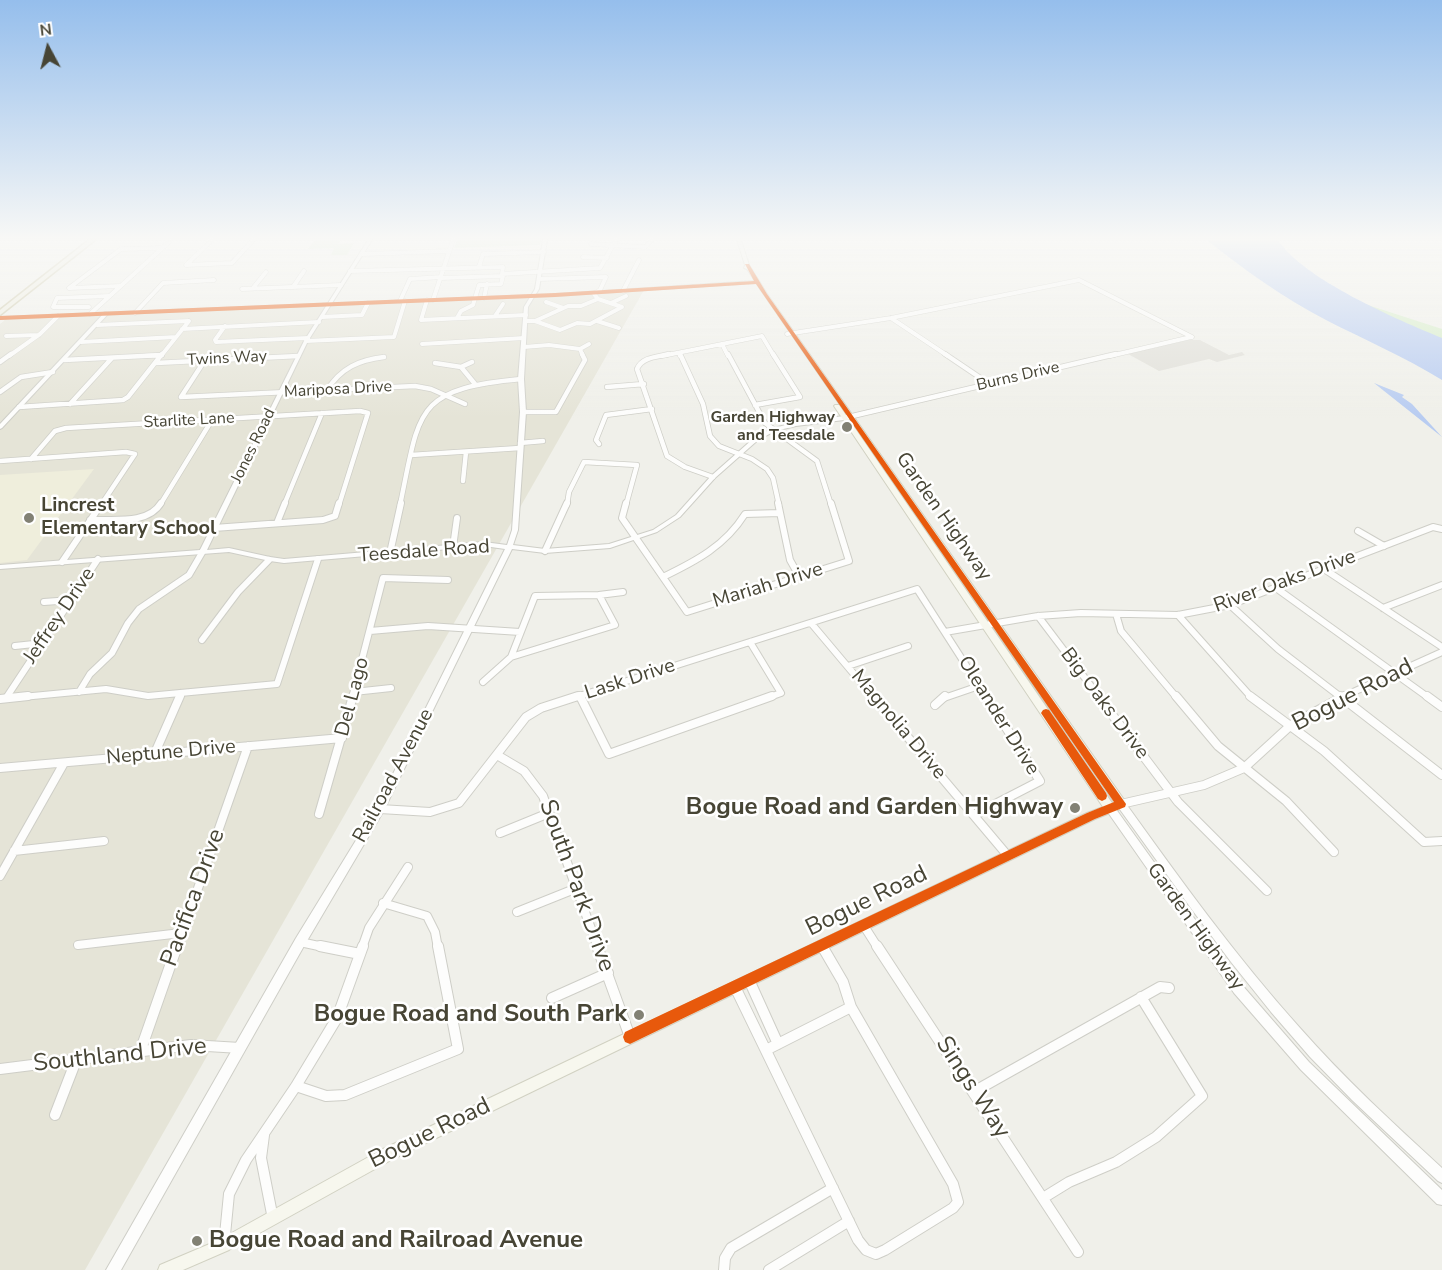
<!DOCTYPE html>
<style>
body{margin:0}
#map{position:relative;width:1442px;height:1270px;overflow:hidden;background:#f0f0ea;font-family:"Nunito Sans",sans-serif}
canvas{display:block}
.north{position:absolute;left:18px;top:18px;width:60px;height:60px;-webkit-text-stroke:4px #fff;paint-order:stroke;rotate:353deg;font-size:16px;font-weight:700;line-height:24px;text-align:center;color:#474535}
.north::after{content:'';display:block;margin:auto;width:21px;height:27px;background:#474535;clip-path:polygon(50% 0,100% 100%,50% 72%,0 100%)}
</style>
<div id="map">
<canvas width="1442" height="1270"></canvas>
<div class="north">N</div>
</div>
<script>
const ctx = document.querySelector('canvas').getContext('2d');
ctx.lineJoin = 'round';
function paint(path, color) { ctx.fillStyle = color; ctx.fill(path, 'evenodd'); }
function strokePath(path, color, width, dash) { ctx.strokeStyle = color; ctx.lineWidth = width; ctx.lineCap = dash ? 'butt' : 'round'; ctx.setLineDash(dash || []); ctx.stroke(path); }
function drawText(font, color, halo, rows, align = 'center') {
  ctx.font = font + ' "Nunito Sans",sans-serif'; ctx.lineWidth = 5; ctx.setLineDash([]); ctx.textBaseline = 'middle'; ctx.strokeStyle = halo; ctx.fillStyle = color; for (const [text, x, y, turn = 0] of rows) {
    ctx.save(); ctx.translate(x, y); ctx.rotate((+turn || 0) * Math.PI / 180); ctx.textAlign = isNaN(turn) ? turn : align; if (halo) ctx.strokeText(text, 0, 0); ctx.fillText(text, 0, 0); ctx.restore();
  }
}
paint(new Path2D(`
 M644,290L85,1270H0V324L7,318Z`), '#e5e4d7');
paint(new Path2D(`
 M1189,340H1200L1229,355L1242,352L1245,355L1217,362L1209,359L1159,371L1128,354Z`), '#e0dfd8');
paint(new Path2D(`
 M94,469L27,560L0,563V475Z`), '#efeedc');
paint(new Path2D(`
 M315,240H340L338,244L354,243L347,255H331L334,248L308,249Z
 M457,240H541L540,245L454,248Z
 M1365,304L1442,329V342Z`), '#d6edc8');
paint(new Path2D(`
 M1207,240H1278C1303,279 1398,320 1442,338V380C1405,357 1365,340 1326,320C1284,298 1244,270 1207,240Z
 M1374,383L1404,395L1402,397L1412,404L1442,437Z`), '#b8ccf1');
const minorFar4 = new Path2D(`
 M212,240L186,265L232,263L253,240
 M591,244L645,247L652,240
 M362,254L449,251
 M583,257L607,258
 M479,267L483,254L544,252
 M350,271L503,267L502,274L600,268L616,240
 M441,278L503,276L501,284L479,285L473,305L461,311L457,318
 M539,279L606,277L600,290L594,294L598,299
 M293,287L304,271
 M69,288L121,249L160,248
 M70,288L120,286
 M253,288L266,272
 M242,289L341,285
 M623,291L639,260
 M484,298L487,284
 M598,299L622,307L590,324L577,323L560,330L535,321L568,306H581Z
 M427,300L421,320L526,315
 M433,300L453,240
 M400,301L410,279L441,277
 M546,302L563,308
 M611,303L626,296
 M89,307H53L57,298L109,296
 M135,313L163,283L214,280
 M90,314L169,242
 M495,316L503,304
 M322,317L362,315L368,303
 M891,318L948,356
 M525,321H535
 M597,321L619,328
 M97,325L189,321
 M225,326L215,340L216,342L308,338
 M182,329L319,322
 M787,334L891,318L1079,280L1192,337
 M6,336L39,335
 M306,341L394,337L405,301
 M81,342L176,337
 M422,344L524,338
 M722,344L728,356
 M524,347L549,345L580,349
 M580,349L589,344
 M580,349L583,356
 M679,353L680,356
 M9,356L40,334L58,316
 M144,356L162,355
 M161,356L189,321
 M662,356L762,336L774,356
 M1110,356L1191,337`);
const minorFar3 = new Path2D(`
 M669,354C657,357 642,357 637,369L667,456L685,467L713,477
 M680,354L703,404L710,436L719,446L752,459L767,469L773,478L779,505
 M728,354L765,423L817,461L831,505
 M945,354L988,383
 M64,360L162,355
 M205,360L181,397L415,386L431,389L465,404
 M0,362L11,354
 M156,363L298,356
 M435,363L461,367L475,384
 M461,367L472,362
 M607,387L644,384
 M327,390C341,368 359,360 384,357
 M0,392L21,377L53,372
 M70,404L112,358
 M755,405L800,397L773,354
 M19,407L123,400L128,397L162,354
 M523,412H556L585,360L582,354
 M844,418L1116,354
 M520,443L543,441
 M599,444L596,440L606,415L652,409
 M411,455L520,448
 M31,459L55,431L66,428L360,411L368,413L339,505
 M0,461L126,452L135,454L101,505
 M463,481L466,452
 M160,505L212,420
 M284,505L322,413
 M400,505C420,410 414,389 521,379
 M567,505L569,492L584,462L637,465L626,505`);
const minorFar2 = new Path2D(`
 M626,503L622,518L687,612L849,561L831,503
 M778,503L790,560L799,576
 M90,520C113,519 148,525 161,503
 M277,523L285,503
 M214,528L323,520L335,516L339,503
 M1358,531L1384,546
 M453,547L457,518
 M545,551L567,503
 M390,553L401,503
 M62,562L102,503
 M1324,569L1442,647
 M663,577C696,561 725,546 745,514L780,513
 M1276,588L1429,698
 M599,595L623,592
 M599,595L615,625L511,657L535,596Z
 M44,602L71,600
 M1230,605L1278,649L1342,698
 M1383,608L1442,585
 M1116,614L1121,631L1177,698
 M1178,615L1252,698
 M1038,616L1100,698
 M811,623L874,698
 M370,631L428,626L520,632
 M945,632L1038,616L1081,613L1178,615L1230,605L1433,527L1442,529
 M202,640L238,592L269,560
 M750,642L781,693L767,698
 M15,646L43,643
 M848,666L908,646
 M483,682L511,657
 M79,692L90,674L112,653L128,623L139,609L189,575L203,551
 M354,692L391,688
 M6,698L98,559
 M12,698L106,689L148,696L277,684L318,559
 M179,698L181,693
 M352,698L383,578L448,580
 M573,698L917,589L987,698
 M944,698L979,686
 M1340,698L1442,652`);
const minorFar1 = new Path2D(`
 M580,696L609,754L772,696
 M873,696L1008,856
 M1098,696L1178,802L1267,891
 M1176,696L1218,746L1286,801L1334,852
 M1250,696L1324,751L1424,842L1442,841
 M1340,696L1442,775
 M1427,696L1442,707
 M0,699L28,696
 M935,705L945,696
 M154,755L180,696
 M497,755L524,771L543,796L598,948
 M0,768L342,738
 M1121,804L1204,785L1244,768L1291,725L1344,696
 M380,809L430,812L459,803L526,717L541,708L578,696
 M319,814L353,696
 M974,815L1040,781L986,696
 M500,833L549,813
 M14,851L104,841
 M0,876L64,763
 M383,903L427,916L435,932L438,948
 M517,912L577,888
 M864,926L878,948
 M300,942L328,948
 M78,945L181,933
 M177,948L248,746
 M362,948L369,928L408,867`);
const minor = new Path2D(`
 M320,946L360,954
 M597,946L630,1037
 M822,946L843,982L851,1007
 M877,946L1078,1252
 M749,980L778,1044
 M735,987L858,1240L866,1250L876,1254L885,1250L953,1208L958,1202L953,1184L851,1007L766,1050
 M552,998L608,973
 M141,1049L177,946
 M0,1069L191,1045L240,1048
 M296,1086L326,1096L345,1095L458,1049L438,946
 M975,1091L1160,987L1169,988
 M55,1115L77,1058
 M264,1135L261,1158L273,1219
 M1043,1198L1069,1182L1116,1162L1156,1137L1202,1096L1141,997
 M224,1245L229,1194L246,1160L296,1086L337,1018L363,946
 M724,1270L725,1258L731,1248L833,1188
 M769,1270L849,1221`);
const tertiary = new Path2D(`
 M368,240H372L308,341L207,550L229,548L270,557L284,559L484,542L507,545L512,530L520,412L518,379L524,307L535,289L543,240H547L539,289L528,307L524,379L526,412L518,530L513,545L545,549L609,544L653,530L676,515L711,476L754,438L771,429L796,422L844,416L847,418L844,420L796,426L775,431L758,440L715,478L680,517L657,532L610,548L545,553L512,549L383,812L304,946L121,1270H106L296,938L377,806L505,549L484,546L284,563L270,561L229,552L0,569V565L200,550L304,341Z
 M105,312L109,313L2,428L0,429V424Z
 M1121,800L1124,801C1180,879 1236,957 1300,1028C1344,1078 1393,1123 1442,1168V1183L1438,1181L1352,1100L1310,1057L1271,1012L1231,962L1193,911L1116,804L1118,801Z
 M1110,804L1113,805L1242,985L1309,1062L1442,1190V1205L1437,1204L1301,1070L1234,993L1107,811L1105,808L1107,805Z`);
const secondary = new Path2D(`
 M737,240H741L749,265L767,294L1125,801L1126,804L1125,807L1095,819L393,1159L229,1250L183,1270H158L160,1265L219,1240L383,1149L1087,813L1103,807L834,406L835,405H839L1112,803L1114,802L756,283L555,296L0,319V317L555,294L755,281L747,269L744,268L745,265Z`);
const trunk = new Path2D(`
 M89,240H95L0,315V310Z`);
strokePath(minorFar4, '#cecec7', 5);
strokePath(minorFar3, '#cecec7', 6);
strokePath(minorFar2, '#cecec7', 8);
strokePath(minorFar1, '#cecec7', 10);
strokePath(minor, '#cecec7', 12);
strokePath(tertiary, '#cecec7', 2);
strokePath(secondary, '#d1d1c2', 2);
strokePath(trunk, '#cac5a4', 3);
strokePath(minorFar4, '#fdfdfc', 4);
strokePath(minorFar3, '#fdfdfc', 4.5);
strokePath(minorFar2, '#fdfdfc', 6);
strokePath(minorFar1, '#fdfdfc', 8);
strokePath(minor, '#fdfdfc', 10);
paint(tertiary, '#fdfdfc');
paint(secondary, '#f7f7ee');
paint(trunk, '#eeedde');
paint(new Path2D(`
 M745,264H749L767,294L1126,804L1125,807L1095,819L630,1044L625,1042L623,1037L625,1032L1087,813L1114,802L756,284L555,297L0,320V316L555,293L754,281Z
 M1046,709L1049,710L1106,793L1107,796L1106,799L1102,801L1098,799L1043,716L1041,713L1043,710Z`), '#e8590c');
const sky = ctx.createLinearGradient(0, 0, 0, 418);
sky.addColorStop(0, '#95beec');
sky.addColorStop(0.57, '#f8f8f6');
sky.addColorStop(1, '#f8f8f600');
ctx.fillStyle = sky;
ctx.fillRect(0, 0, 1442, 418);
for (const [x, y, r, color] of [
 [847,427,6,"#828174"],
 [29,518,6,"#828174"],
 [1075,808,6,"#828174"],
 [639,1015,6,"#828174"],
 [197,1241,6,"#828174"]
]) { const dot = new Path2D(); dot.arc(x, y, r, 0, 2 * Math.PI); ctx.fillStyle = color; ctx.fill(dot); strokePath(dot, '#fff', 2); }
drawText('16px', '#474535', '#fff', [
 ["Twins Way",227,359,-3],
 ["Burns Drive",1018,377,-13],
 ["Mariposa Drive",338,390,-3],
 ["Starlite Lane",189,421,-3],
 ["Jones Road",254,446,-64]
]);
drawText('bold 16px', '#474535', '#fff', [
 ["Garden Highway",835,418],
 ["and Teesdale",835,436]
], 'right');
drawText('bold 20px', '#474535', '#fff', [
 ["Lincrest",41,506],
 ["Elementary School",41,529]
], 'left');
drawText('20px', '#474535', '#fff', [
 ["Garden Highway",943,517,55],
 ["Teesdale Road",424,552,-4],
 ["River Oaks Drive",1285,582,-20],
 ["Mariah Drive",768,586,-17],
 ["Jeffrey Drive",60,616,-56],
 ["Lask Drive",630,680,-18],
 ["Del Lago",353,697,-75],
 ["Big Oaks Drive",1104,704,53],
 ["Oleander Drive",998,716,58],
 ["Magnolia Drive",898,725,50],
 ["Neptune Drive",171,753,-5],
 ["Railroad Avenue",394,776,-62],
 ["Garden Highway",1195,927,54]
]);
drawText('24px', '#474535', '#fff', [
 ["Bogue Road",1353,696,-27],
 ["South Park Drive",576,886,70],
 ["Pacifica Drive",194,898,-70],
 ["Bogue Road",867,902,-26],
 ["Southland Drive",120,1056,-6],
 ["Sings Way",972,1088,57],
 ["Bogue Road",430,1134,-26]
]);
drawText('bold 24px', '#474535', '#fff', [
 ["Bogue Road and Garden Highway",1063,808],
 ["Bogue Road and South Park",627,1015],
 ["Bogue Road and Railroad Avenue",209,1241,"left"]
], 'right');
</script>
